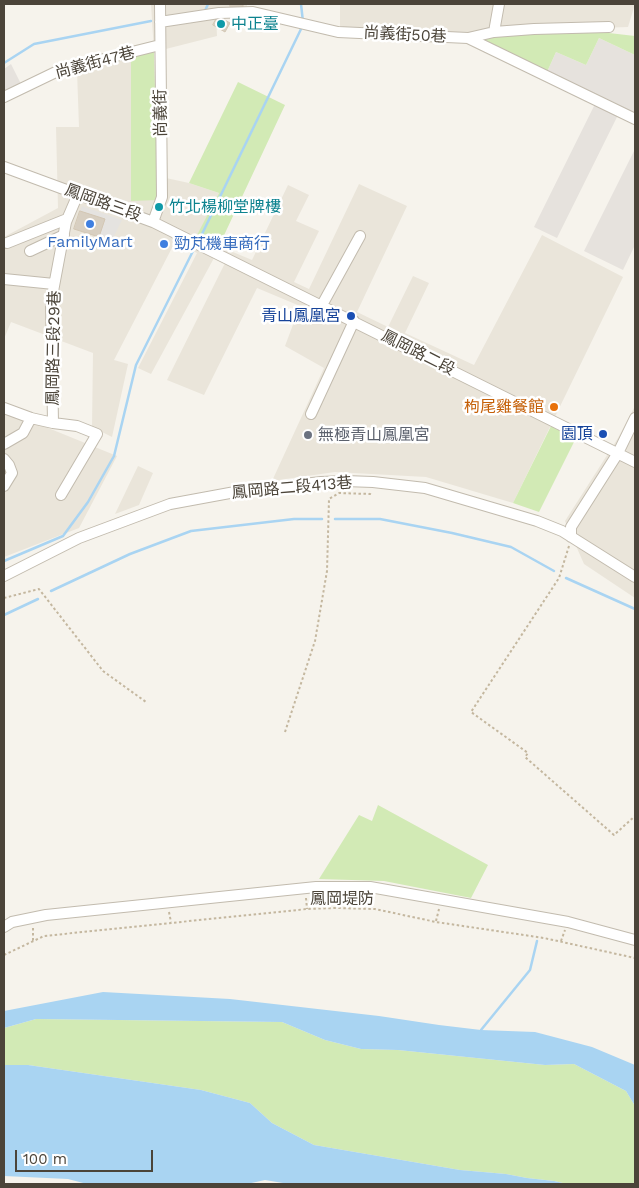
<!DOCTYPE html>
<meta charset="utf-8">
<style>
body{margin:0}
#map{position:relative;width:639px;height:1188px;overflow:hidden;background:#f6f3ec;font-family:"Work Sans",sans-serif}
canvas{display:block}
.frame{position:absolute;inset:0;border:5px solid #4b4439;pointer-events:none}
.scale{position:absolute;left:15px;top:1150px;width:138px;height:22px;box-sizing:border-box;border:2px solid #4b4439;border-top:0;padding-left:6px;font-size:15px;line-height:18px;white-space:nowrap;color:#4b4439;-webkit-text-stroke:4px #fff;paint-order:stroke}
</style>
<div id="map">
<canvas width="639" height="1188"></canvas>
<div class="frame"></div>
<div class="scale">100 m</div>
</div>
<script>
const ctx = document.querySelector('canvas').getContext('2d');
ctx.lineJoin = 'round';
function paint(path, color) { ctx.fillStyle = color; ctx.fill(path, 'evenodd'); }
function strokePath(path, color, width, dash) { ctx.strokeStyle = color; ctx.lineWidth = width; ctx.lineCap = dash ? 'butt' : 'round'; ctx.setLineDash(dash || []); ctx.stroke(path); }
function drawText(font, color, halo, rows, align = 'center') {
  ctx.font = font + ' "Work Sans","Noto Sans TC",sans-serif'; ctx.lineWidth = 5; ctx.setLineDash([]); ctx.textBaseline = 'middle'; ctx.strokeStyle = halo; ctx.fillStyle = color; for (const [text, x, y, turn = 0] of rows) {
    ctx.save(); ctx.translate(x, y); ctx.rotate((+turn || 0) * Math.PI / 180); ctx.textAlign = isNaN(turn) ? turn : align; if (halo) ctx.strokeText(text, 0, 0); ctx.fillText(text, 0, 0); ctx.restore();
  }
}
paint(new Path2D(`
 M151,4H247V14L216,15L217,36L154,52Z
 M340,4H635L628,27L450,33L340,28Z
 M131,56V201L166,178L189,183L219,193L197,237L252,260L288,185L309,195L296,221L319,231L294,282L309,289L359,184L407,206L357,312L388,327L413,276L429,283L405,333L474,365L542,235L623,277L513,503L426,477L335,472L272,481L324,368L285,346L300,306L257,288L204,395L167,380L225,263L214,258L151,374L138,368L197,253L175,242L114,360L128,364L112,437L92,427L93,353L11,322L4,339V237L58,208L56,127H79L77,71L96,64Z
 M635,406V598L584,564L565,521L618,438Z
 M4,410L117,456L79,528L4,557Z
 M138,466L153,473L139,505L115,514Z`), '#eae5da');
paint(new Path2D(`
 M599,38L635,55V114L547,72L556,52L586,65Z
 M11,64L22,86L4,94V69Z
 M595,104L618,115L557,238L534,227Z
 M635,149V245L623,270L584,251Z`), '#e6e2dd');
paint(new Path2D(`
 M600,32L635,36V55L599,38L586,65L556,52L547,72L480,38L515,33Z
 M154,52L158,200L131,201V56Z
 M238,82L285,105L219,246L196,237L219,193L189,183Z
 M551,426L576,438L539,512L513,503Z
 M378,805L488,865L471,898L384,881L319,879L359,815L372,821Z
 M36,1019L282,1022L325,1040L361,1049L398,1050L545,1065L574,1064L626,1091L635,1106V1184H567L554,1181L527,1178L506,1174L460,1170L314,1145L272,1123L250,1103L201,1090L28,1065H4V1028Z`), '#d2eab5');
paint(new Path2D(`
 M82,206L122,220L111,242L99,237L105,219L80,211Z`), '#e5e3e0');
paint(new Path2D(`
 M103,992L230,999L379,1016L439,1025L481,1030L535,1032L592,1047L635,1065V1106L626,1091L574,1064L545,1065L398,1050L361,1049L325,1040L282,1022L36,1019L4,1028V1011Z
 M4,1065H28L201,1090L250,1103L272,1123L314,1145L460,1170L506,1174L527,1178L554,1181L567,1184H289L265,1180L247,1184H87L68,1179L4,1176Z`), '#a9d4f2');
strokePath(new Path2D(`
 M301,4L303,22
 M205,11L208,4
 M4,63L34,44L151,21
 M202,234L302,27
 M335,519H380L452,533L511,547L554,571
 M4,561L63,536L88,502L114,456L136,365L193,251
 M566,578L635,609
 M51,591L130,554L191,531L294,519H322
 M4,615L38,599
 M481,1030L530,970L537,941`), '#a9d4f2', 2.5);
const building = new Path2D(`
 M230,4H243V7L231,9Z
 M218,16L230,23L225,32L213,25Z
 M80,211L105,219L99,237L74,229Z`);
paint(building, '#d8cfc1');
strokePath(building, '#d3c7b4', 1);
const minor = new Path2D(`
 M160,22L219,13L253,12L338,32L468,38L635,119
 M494,32L499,4
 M468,38L494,32L534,29L609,27
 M4,97L60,70L160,45
 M4,167L153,222L635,462
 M153,222L162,197L160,4
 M7,243L67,219
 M30,251L64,235
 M4,279L54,284
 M322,305L360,236
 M4,408L31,418L53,423L51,302L66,222L78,194
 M311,414L354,321
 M53,423L77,426L97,434L61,495
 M4,444L23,433L31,418
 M4,459L9,465L12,473L4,486
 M571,537V527L618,453L635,418
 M4,576L79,538L170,504L235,492L321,482L345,481L373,482L425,488L537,521L562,531L635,577
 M4,927L12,922L46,915L316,887H370L568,922L635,940`);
strokePath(minor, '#c2bbae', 12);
strokePath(new Path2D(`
 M569,546L559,578L471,712L528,753L525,757L614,835L635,816
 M4,598L39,589L103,671L146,702
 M285,732L315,641L327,571L329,499L339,493L370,494L371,492
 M306,898L307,909
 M169,912L171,922
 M436,921L439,909
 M33,928V941
 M561,941L565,930
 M4,955L44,936L307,909L336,908L375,909L436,922L544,938L635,958`), '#c4b79f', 2, [2.5, 2.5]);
strokePath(minor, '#fff', 10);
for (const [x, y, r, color] of [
 [221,24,5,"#0f9aa8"],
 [159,207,5,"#0f9aa8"],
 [90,224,5,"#3f7fe0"],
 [164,244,5,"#3f7fe0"],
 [351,316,5,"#1a4fb4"],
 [554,407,5,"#e8710a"],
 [603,434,5,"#1a4fb4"],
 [308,435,5,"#6b7280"]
]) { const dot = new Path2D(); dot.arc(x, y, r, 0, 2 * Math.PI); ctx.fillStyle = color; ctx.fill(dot); strokePath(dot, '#fff', 2); }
drawText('16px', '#0d838f', '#fff', [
 ["中正臺",231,24],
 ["竹北楊柳堂牌樓",169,207]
], 'left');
drawText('16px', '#4b4439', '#fff', [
 ["尚義街50巷",405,35,3],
 ["尚義街47巷",95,63,-15],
 ["尚義街",161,113,-91],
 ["鳳岡路三段",103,203,20],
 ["鳳岡路三段29巷",54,348,-89],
 ["鳳岡路二段",418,353,27],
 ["鳳岡路二段413巷",292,488,-5],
 ["鳳岡堤防",342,899]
]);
drawText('16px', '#366cbe', '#fff', [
 ["FamilyMart",90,242],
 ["勁芃機車商行",174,244,"left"]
]);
drawText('16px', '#164399', '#fff', [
 ["青山鳳凰宮",341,316],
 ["園頂",593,434]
], 'right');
drawText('16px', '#c56008', '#fff', [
 ["枸尾雞餐館",544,407]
], 'right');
drawText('16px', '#5b616d', '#fff', [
 ["無極青山鳳凰宮",318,435]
], 'left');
</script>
